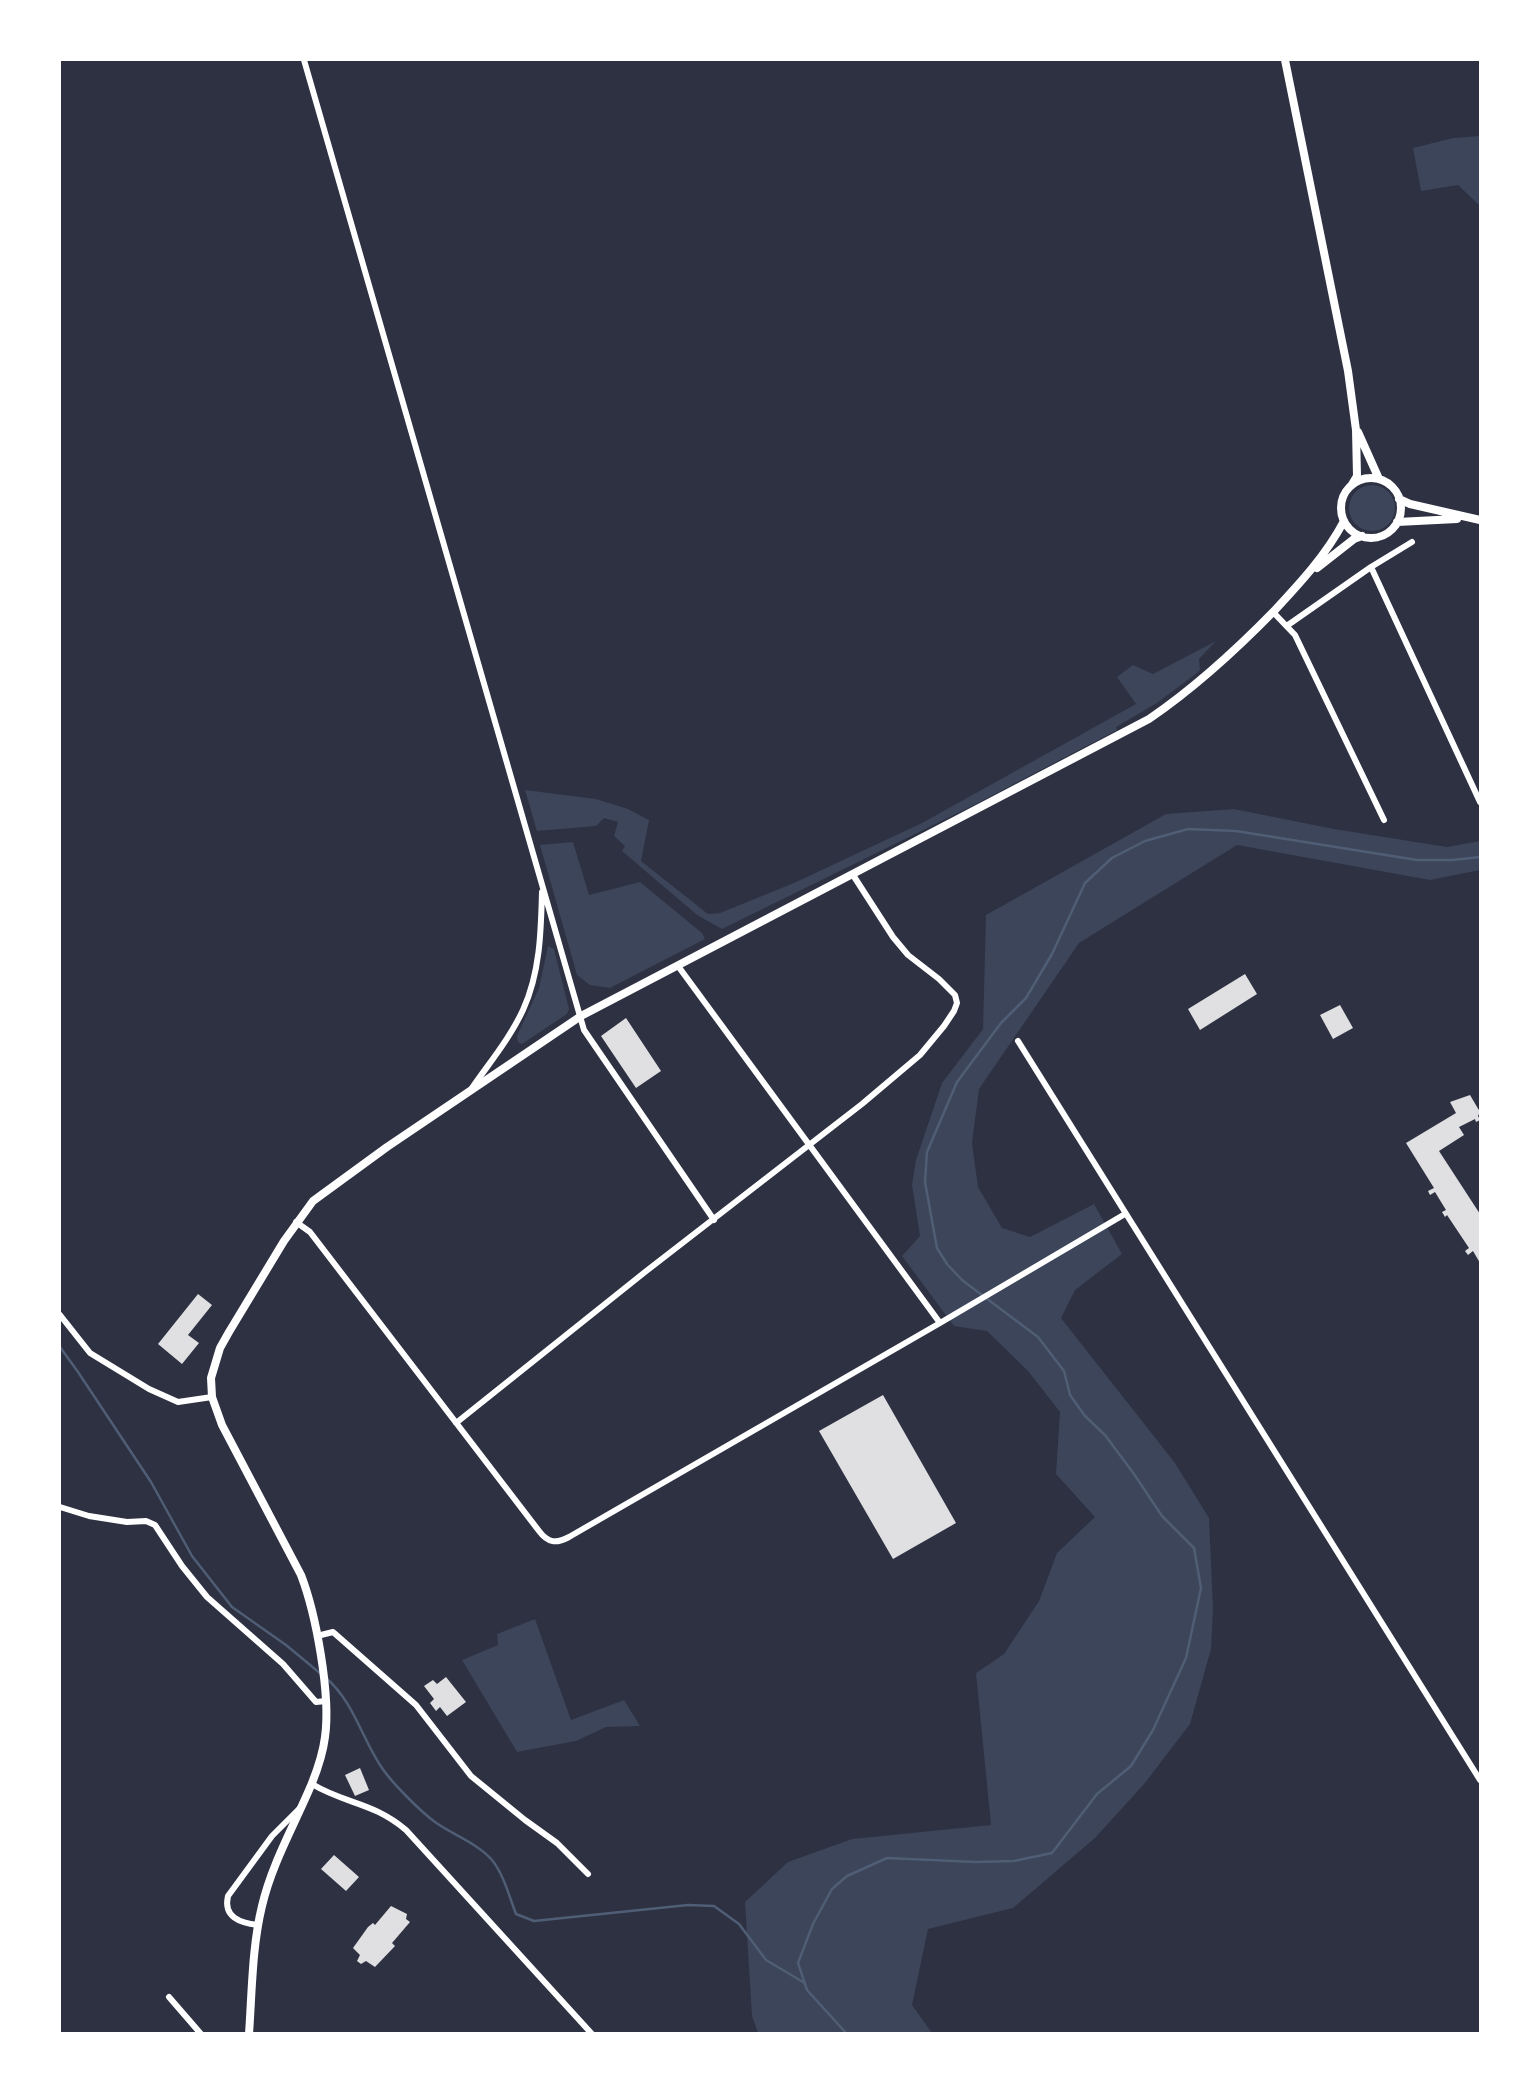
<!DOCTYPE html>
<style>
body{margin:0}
#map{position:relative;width:1540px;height:2093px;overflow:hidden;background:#2d3142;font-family:Overpass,sans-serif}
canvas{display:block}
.frame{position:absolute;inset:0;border:61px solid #fff;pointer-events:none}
</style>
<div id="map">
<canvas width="1540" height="2093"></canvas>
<div class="frame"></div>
</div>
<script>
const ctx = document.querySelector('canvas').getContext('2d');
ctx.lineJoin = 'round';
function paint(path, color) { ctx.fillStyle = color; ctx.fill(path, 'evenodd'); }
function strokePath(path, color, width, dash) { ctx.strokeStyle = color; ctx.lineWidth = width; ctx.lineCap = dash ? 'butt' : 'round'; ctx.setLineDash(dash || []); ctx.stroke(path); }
paint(new Path2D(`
 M1480,136V206L1458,185L1421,191L1413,148L1453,138Z
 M1349 508a23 23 0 1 1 46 0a23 23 0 1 1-46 0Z
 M1216,641L1199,659L1200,670L1197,673L1157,703L1116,727L1117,730L972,806L722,929L697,915L622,851L625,846L614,836L618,822L604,818L596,826L537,831L525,790L596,799L628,809L649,820L641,861L708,914L720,913L794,883L922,823L1136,704L1117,677L1133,665L1153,674Z
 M1234,809L1334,829L1447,847L1480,841V870L1430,880L1237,845L1079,943L979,1089L972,1143L978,1187L1002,1228L1030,1237L1094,1204L1122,1254L1075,1290L1061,1318L1175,1463L1209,1518L1213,1609L1211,1649L1190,1724L1145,1783L1095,1838L1013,1908L928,1929L912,2005L932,2033H758L752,2016L745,1902L788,1862L852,1839L991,1825L976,1673L1004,1654L1039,1601L1057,1553L1095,1517L1056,1474L1060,1412L1028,1371L987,1331L954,1326L902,1256L920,1236L912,1185L916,1160L942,1083L983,1029L986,915L1166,814Z
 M573,842L589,895L640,882L702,933L705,939L610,988L590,985L577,975L540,845Z
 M548,946L554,949L569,1009L567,1014L522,1044L518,1042L517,1036L539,988Z
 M535,1619L571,1720L624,1700L640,1726L606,1727L576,1741L517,1752L462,1660L498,1645L497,1634Z`), '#3c4559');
strokePath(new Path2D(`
 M60,1347L78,1372L151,1482L192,1556L232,1607L286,1645L321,1674
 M326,1678C354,1702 362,1739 382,1768C392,1783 420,1811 435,1822C453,1835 477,1843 492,1860C504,1875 509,1896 516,1914L534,1921L688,1905L714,1906L739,1924L766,1960L803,1982
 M847,2034L807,1990L798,1963L813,1924L832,1889L847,1876L887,1858L976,1862L1014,1861L1052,1853L1097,1794L1131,1766L1153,1730L1186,1658L1201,1588L1194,1548L1162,1516L1134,1474L1105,1435L1085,1416L1070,1395L1064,1371L1038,1337L962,1280L947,1264L937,1248L925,1182L927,1152L957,1082L1001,1023L1026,998L1052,954L1085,883L1112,858L1145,841L1188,829L1236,831L1417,860H1453L1480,857`), '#4f5d75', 2.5);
paint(new Path2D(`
 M1245,974L1257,994L1200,1030L1188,1009Z
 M1340,1005L1353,1028L1333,1039L1320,1015Z
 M626,1018L661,1071L636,1088L601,1036Z
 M1470,1095L1480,1112L1478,1116L1480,1120L1476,1122L1475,1119L1459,1127L1464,1135L1439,1151L1480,1214V1263L1473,1251L1468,1255L1465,1251L1469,1248L1447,1215L1445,1217L1442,1212L1446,1210L1435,1192L1430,1195L1428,1191L1434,1188L1406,1143L1456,1113L1450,1102Z
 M198,1294L212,1305L188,1335L199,1343L182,1364L158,1344Z
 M883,1395L956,1523L893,1559L819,1431Z
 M446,1677L466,1702L447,1716L440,1707L436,1711L430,1703L434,1699L424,1686L433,1680L437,1684Z
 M360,1768L369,1790L355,1796L345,1775Z
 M334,1855L359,1877L346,1891L321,1869Z
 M391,1906L407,1914L406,1919L410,1922L392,1943L395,1946L375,1967L366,1961L361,1964L357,1961L360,1955L353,1948L368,1927L373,1923L375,1925Z`), '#e0e0e3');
strokePath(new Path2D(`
 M304,60L584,1030L714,1220
 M1371,567L1480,802
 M1273,612L1295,635L1384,820
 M1288,625L1371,567L1412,542
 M678,966L940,1323L1125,1214
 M1018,1041L1480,1780
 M472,1088C490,1062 510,1038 523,1010C540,973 541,932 542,892
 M296,1222L310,1232L539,1531C548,1543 556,1544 569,1537L940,1323
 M60,1315L90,1353L149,1389L178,1402L212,1397
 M456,1423L645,1272L862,1104L920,1055L944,1026L954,1011L957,1003L955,995L939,979L908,955L893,937L853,875
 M60,1507L89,1516L127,1522L146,1521L155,1525L182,1566L207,1597L283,1664L316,1702L326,1701
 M317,1636L333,1632L416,1705L471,1776L525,1820L557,1843L588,1874
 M312,1784C345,1804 373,1802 406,1830L592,2034
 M258,1925C240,1923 223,1917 228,1896L272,1836L300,1808
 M169,1997L201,2034`), '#fff', 6);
strokePath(new Path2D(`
 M1285,60L1348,371L1356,430L1357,476L1351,486
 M1358,432L1379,479
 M1341 508a30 30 0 1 1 60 0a30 30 0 1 1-60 0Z
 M1399,499L1410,504L1480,520
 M1397,522L1457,519
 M1317,568L1354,539L1362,536
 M249,2034C252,1992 252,1947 262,1906C272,1863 295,1824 312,1783C318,1768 323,1753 325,1737C331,1695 316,1614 301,1575L222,1425L212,1397L211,1378L220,1348L229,1332L284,1241L313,1201L387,1147L581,1016L1149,719C1196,687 1235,651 1275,610C1301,582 1326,555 1344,521`), '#fff', 8);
</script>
